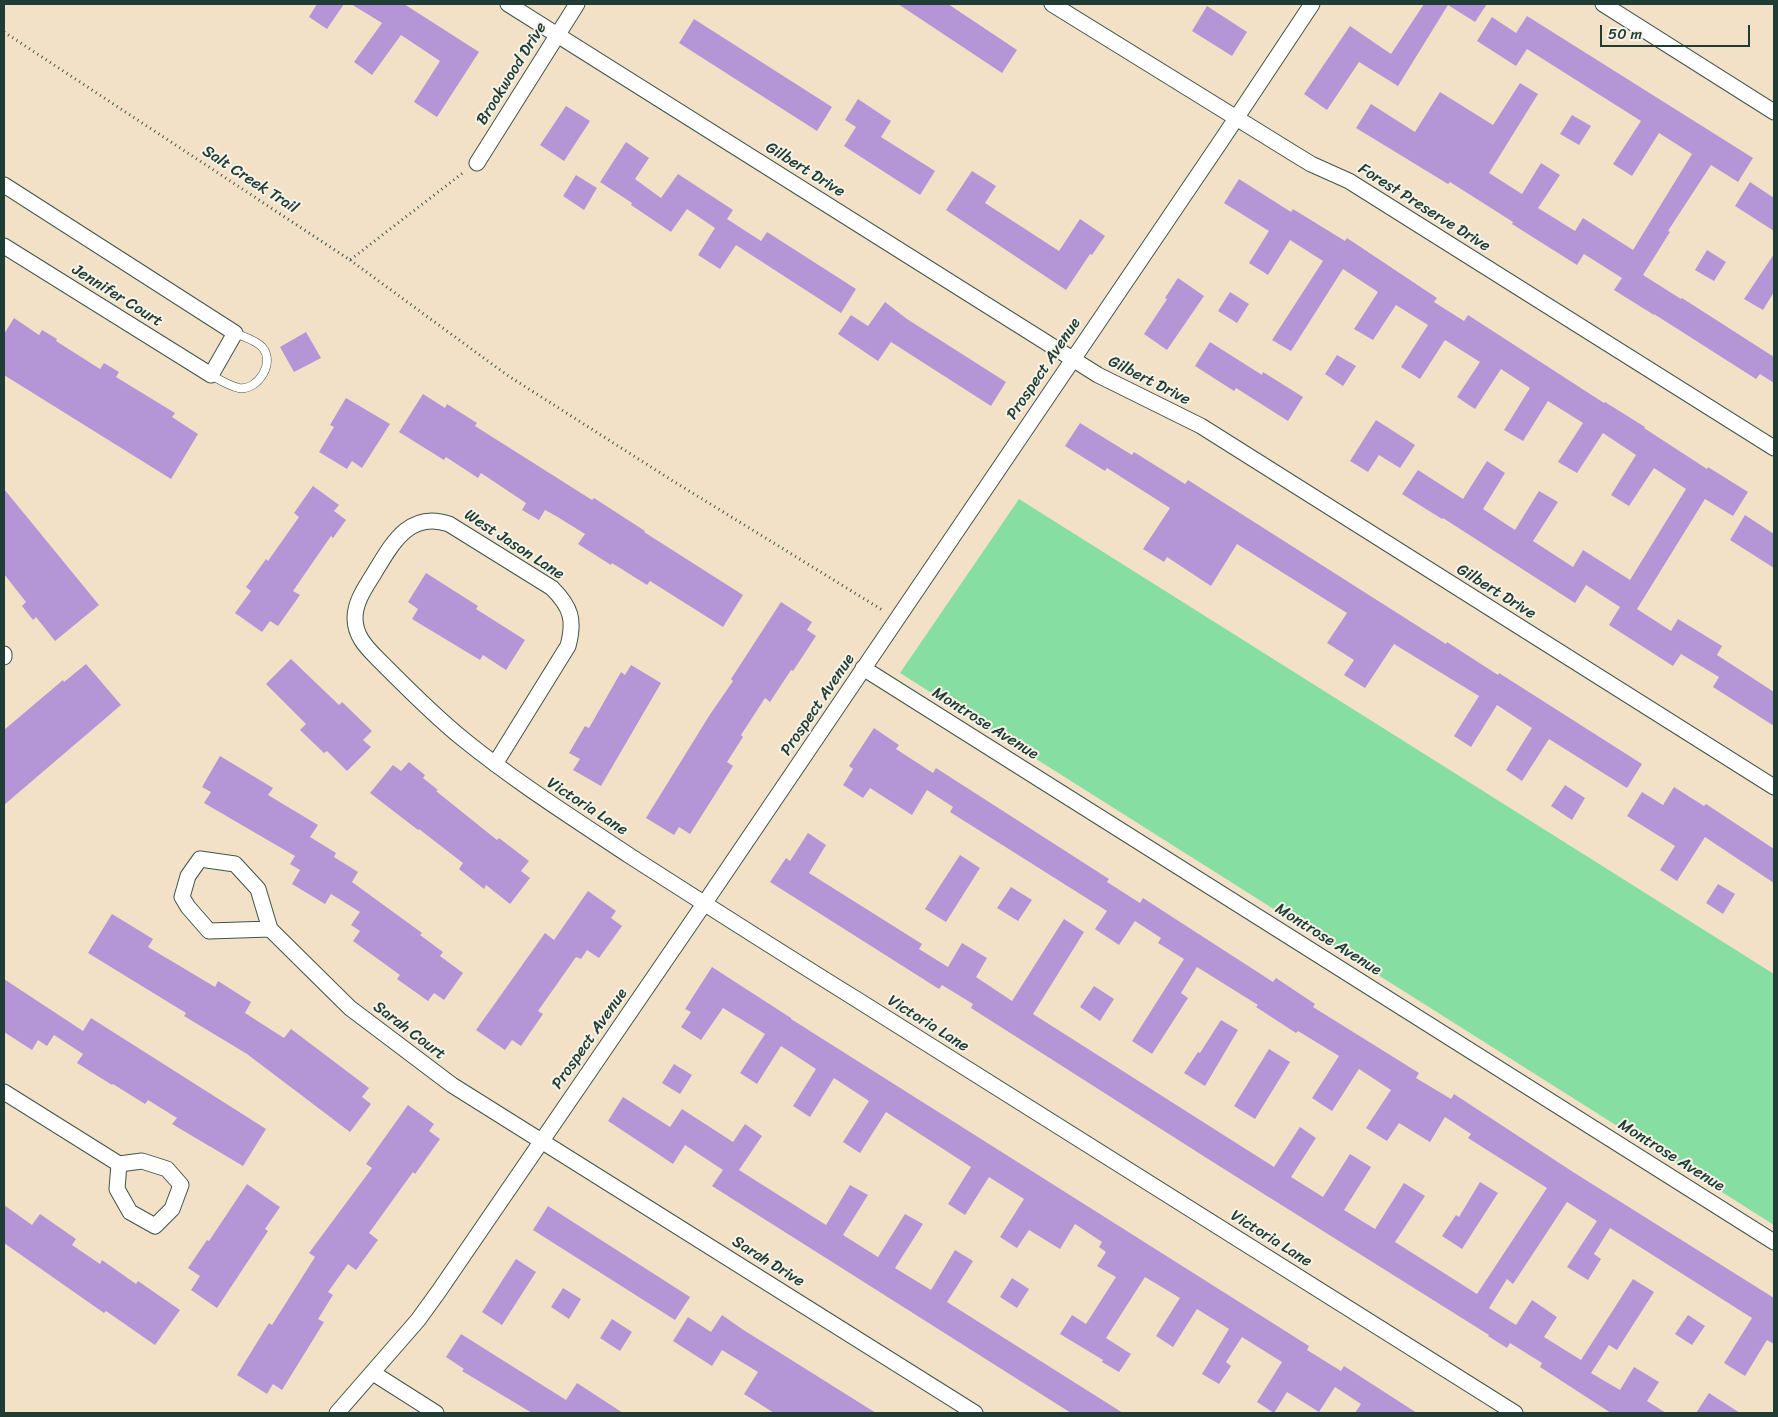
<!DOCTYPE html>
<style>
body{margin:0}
#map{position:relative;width:1778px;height:1417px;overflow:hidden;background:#f3e1c7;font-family:Sriracha,sans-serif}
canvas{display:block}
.frame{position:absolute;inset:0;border:5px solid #1f3d34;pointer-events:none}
.scale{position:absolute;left:1600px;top:25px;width:150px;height:22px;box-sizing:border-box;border:2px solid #1f3d34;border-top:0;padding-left:6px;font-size:15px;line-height:18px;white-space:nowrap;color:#1f3d34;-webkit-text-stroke:4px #f7f3e8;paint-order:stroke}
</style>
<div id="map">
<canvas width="1778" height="1417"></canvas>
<div class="frame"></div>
<div class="scale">50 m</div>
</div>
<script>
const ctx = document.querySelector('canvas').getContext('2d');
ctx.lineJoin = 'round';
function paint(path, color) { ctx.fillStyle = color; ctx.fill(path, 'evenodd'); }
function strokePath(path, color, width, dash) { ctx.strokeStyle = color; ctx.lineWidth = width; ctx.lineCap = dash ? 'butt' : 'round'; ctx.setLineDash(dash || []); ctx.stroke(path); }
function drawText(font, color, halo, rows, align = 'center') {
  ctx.font = font + ' Sriracha,sans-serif'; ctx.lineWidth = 4; ctx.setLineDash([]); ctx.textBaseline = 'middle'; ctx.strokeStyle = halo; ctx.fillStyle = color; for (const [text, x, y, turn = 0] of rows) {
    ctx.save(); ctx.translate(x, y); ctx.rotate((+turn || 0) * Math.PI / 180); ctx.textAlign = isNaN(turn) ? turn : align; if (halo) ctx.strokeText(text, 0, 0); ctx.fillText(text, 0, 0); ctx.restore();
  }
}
paint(new Path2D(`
 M1019,499L1774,974V1225L900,673Z`), '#86dea2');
paint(new Path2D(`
 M317,4H344L327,29L309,17Z
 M351,4H404L479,52L437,117L414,102L440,61L401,35L372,75L354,62L382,23Z
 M898,4H948L1017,50L1002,73Z
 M1424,4H1487L1475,22L1448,5L1398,86L1359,62L1327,110L1304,94L1350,26L1391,54Z
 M1207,6L1247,32L1232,56L1192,31Z
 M1527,16L1753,158L1738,182L1711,165L1668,231L1670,232L1643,275L1681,299L1682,298L1774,357V383L1760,374L1756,379L1654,314V315L1614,290L1622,278L1584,254L1577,265L1512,224L1513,222L1450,182L1448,184L1356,128L1371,104L1415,132L1440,92L1493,125L1520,83L1538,94L1489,173L1522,194L1541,163L1560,175L1538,208L1575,231L1583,218L1633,250L1692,154L1659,133L1632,176L1613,164L1641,121L1527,49L1516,66L1477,41L1492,17L1516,33Z
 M694,19L832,107L817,131L679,43Z
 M858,99L891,121L881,137L935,171L920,195L844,146L856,127L845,120Z
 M566,106L590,121L564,161L540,145Z
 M1572,115L1591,126L1579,145L1560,134Z
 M626,142L649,158L635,179L661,198L678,174L733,210L727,219L761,241L767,232L856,289L841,313L736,245L720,269L698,255L715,228L687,209L671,232L631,205L632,203L600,182Z
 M972,171L996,186L985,203L1059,251L1080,219L1105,236L1092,255L1090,254L1066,290L946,210Z
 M576,175L597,188L584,210L563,196Z
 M1239,179L1291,212L1293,209L1345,241L1347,238L1437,298L1434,302L1464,321L1468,315L1604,403L1605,402L1645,427L1644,428L1707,469L1708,467L1748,492L1733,516L1705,499L1637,609L1671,631L1678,619L1722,646L1717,655L1774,692V726L1713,687L1719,677L1681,654L1673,666L1609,625L1620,607L1586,585L1575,603L1443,518L1442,519L1402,494L1418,470L1463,499L1487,461L1505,473L1483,509L1515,530L1539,491L1558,502L1533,541L1573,567L1583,550L1630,580L1686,489L1654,468L1629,506L1611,495L1636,455L1603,433L1577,473L1558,462L1583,423L1548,401L1523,441L1504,430L1530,388L1501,369L1475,409L1457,397L1480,362L1445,340L1420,379L1401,367L1428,325L1396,305L1373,340L1354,329L1378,292L1343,269L1291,351L1272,340L1323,261L1290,240L1268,275L1249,263L1269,231L1224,203Z
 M1750,182L1774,198V231L1735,206Z
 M1707,250L1726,262L1714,281L1695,270Z
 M1774,254V292L1763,310L1744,299Z
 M1178,278L1204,296L1167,350L1144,334L1167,299L1165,298Z
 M1230,292L1249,304L1237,323L1218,311Z
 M885,302L907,319L1006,382L991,406L891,342L878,361L838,334L851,315L868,326Z
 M14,318L39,335L42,330L57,339L56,341L100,369L104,363L119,372L116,377L175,413L172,417L198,434L171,479L4,375V334Z
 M306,332L321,358L294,372L280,347Z
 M1210,342L1262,375L1263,372L1303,397L1288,421L1236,388L1234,391L1195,366Z
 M1337,355L1356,366L1343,386L1325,374Z
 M423,394L445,408L447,404L477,423L475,426L592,500L594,498L645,531L644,532L743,595L723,627L650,581L647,585L612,563L611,565L578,544L585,534L556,516L545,510L539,520L522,510L526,503L481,473L478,478L446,457L444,460L399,432Z
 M346,398L390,424L362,468L352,461L347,469L319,452L334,427L330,425Z
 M1376,420L1415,445L1400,468L1379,455L1368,472L1350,461Z
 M1080,423L1132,455L1134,452L1185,484L1188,480L1446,644L1447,642L1498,675L1499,673L1642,764L1627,788L1549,739L1522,781L1506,770L1532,728L1497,705L1471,747L1454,736L1479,696L1394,644L1365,688L1344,675L1354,660L1327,643L1347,613L1237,544L1211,586L1167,557L1164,562L1143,549L1170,508L1107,468L1105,471L1065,446Z
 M313,486L339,505L334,511L346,520L333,538L331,536L293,591L300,595L278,626L270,621L262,632L235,613L251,591L246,587L266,559L268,561L299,517L294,513Z
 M4,489L99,605L55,641L36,617L33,620L22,606L26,602L4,574Z
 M1745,515L1774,534V568L1730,540Z
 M426,573L478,606L476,609L525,640L506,670L483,655L480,660L412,619L418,609L408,602Z
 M781,602L812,622L807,630L816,636L793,671L791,670L770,702L765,698L741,735L743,737L727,762L733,766L690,834L679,827L674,835L646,818L709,716L733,681L731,679Z
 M291,659L339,705L342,702L372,731L363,740L371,747L347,771L327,751L324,753L300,730L306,724L266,684Z
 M86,664L121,705L4,805V730L63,680L64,682Z
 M631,665L661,683L601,786L573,770L580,759L569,753L585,726L589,728L621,672L625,675Z
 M874,728L899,745L896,749L933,773L936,768L1109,879L1107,882L1140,903L1143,898L1273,982L1276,978L1315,1004L1313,1007L1419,1073L1416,1078L1451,1099L1454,1094L1573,1172L1774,1298V1344L1767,1340L1745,1376L1724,1363L1752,1318L1610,1228L1594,1254L1601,1259L1588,1280L1567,1267L1597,1221L1567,1202L1513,1284L1507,1279L1489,1308L1516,1325L1532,1300L1557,1317L1544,1337L1581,1360L1633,1279L1654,1292L1617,1350L1609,1345L1591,1373L1620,1390L1634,1367L1659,1382L1647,1401L1666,1413H1611L1540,1367L1542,1363L1510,1343L1507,1348L1488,1336L1489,1335L1216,1164L971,1008L973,1004L942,985L939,989L770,882L786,858L790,861L808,833L826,845L809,873L922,944L919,949L948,967L962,943L987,958L976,977L1012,1001L1064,919L1084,932L1033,1014L1274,1167L1300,1127L1316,1138L1291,1177L1323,1197L1350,1154L1371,1167L1344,1210L1375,1229L1404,1183L1425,1196L1395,1242L1477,1294L1547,1188L1468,1138L1471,1134L1445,1117L1430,1142L1399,1123L1387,1141L1366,1128L1391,1090L1359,1069L1332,1111L1312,1098L1339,1056L1298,1031L1296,1033L1256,1007L1258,1005L1197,967L1181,993L1188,998L1152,1054L1132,1041L1184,959L1158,943L1161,938L1135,921L1119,945L1095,929L1107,911L950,812L953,807L927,790L912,815L870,788L863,798L843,785L853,769L849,766Z
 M220,756L273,788L268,795L318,825L310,837L336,853L334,857L358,872L352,882L422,933L420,935L443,952L440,956L463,973L444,1000L434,993L428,1001L397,979L400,975L353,941L360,931L351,925L360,912L331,894L325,904L292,884L300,870L290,864L295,856L204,803L211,792L202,787Z
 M409,762L425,775L423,778L438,790L436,791L497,840L499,838L529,861L521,871L530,878L510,904L486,885L484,889L459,869L463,863L419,829L418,830L370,793L393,765L401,771Z
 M1565,785L1585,798L1572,820L1551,806Z
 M1674,787L1704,806L1706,804L1774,849V883L1705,837L1677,881L1660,870L1675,846L1627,816L1642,792L1663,805Z
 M960,855L980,868L946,922L925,909Z
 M1718,884L1735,894L1723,914L1706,903Z
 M1011,887L1032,900L1018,921L997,908Z
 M588,891L616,911L611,918L622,926L599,958L587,950L581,959L576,957L538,1011L543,1014L521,1046L512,1040L505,1050L476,1030L545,933L554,940Z
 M112,914L153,939L148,947L215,987L218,981L251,1002L245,1013L284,1038L291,1029L369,1088L362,1097L371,1104L350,1132L247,1054L184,1016L186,1013L88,953Z
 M712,967L791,1018V1019L1309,1346L1307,1350L1341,1371L1344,1366L1417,1413H1355L1361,1404L1335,1387L1319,1412L1287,1392L1274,1413L1257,1402L1282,1362L1242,1337L1226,1362L1231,1366L1219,1384L1202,1374L1229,1329L1197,1309L1173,1347L1156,1336L1180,1298L1145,1277L1106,1338L1131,1354L1119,1372L1102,1362L1103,1360L1060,1334L1072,1315L1086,1324L1116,1277L1097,1266L1106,1252L1099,1247L1102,1242L1075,1224L1060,1249L1029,1230L1017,1248L1000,1237L1024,1199L989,1177L965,1215L948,1204L971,1167L886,1112L860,1153L843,1142L869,1101L834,1078L810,1117L793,1106L816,1069L781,1046L757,1084L740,1073L765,1034L723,1008L701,1040L681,1027L691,1012L685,1009Z
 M4,979L83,1031L91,1018L266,1129L243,1166L172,1124L177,1118L148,1100L145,1104L113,1084L112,1085L77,1063L83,1054L54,1035L47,1046L38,1040L32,1050L4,1032Z
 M1094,986L1114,999L1100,1021L1080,1007Z
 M1221,1020L1238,1030L1205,1086L1184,1073L1198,1052L1200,1053Z
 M1269,1049L1290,1062L1255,1119L1234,1106Z
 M674,1064L692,1075L680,1094L662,1083Z
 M623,1097L670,1127L682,1109L733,1142L745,1124L762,1136L739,1170L826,1225L850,1185L868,1195L843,1235L878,1257L905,1214L923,1224L895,1268L931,1290L955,1250L973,1261L947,1302L1123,1413H1071L712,1186L723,1170L685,1145L673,1164L655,1152L608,1121Z
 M408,1105L434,1124L429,1131L440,1139L415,1174L413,1172L369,1233L378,1240L356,1270L348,1264L328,1292L333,1295L318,1319L324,1322L282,1390L273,1384L267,1394L237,1375L269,1323L272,1325L315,1257L309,1253L372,1168L366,1164Z
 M1480,1182L1498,1193L1462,1249L1442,1236L1456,1215L1459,1217Z
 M247,1184L280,1207L265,1229L268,1231L217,1308L191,1290L200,1276L188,1268L207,1240L209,1241Z
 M4,1205L32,1225L40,1214L76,1239L72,1245L100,1264L102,1260L136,1284L138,1281L180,1310L155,1345L106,1311L104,1313L4,1243Z
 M548,1206L690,1297L675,1320L533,1230Z
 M516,1259L536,1272L502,1325L482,1312Z
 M1012,1278L1029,1289L1017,1308L1000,1297Z
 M563,1288L581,1299L569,1319L551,1307Z
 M722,1315L742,1329L876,1413H774L744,1394L758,1372L722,1350L712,1366L673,1341L688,1317L711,1332Z
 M1688,1315L1705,1326L1692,1345L1675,1334Z
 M612,1319L632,1332L620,1351L600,1338Z
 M461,1334L566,1400L577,1383L623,1413H532L462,1371L464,1369L446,1357Z
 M1709,1393L1740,1413H1696Z`), '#b496d7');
const lane = new Path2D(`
 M211,375C220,380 229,386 239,388C258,391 276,362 262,347C256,340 244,337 235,333`);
const street = new Path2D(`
 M508,4L1098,375L1201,426L1774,787
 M1052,4L1293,153L1311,164L1349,181L1774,448
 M1603,4L1774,112
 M477,163L577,4
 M4,185L235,333L211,375L4,246
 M4,654V657
 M863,668L1774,1242
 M495,764L568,646C575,620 571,607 552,588L449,524C408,510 391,546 373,575C365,588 355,602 355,618C355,635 365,646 377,658C405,686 432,714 463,739C516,782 573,818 630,856C705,904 780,952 856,999C1075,1137 1295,1275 1515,1413
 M270,929L209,931L188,907L182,897L188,876L200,859L235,864L258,889L270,929L350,1008L452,1085L975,1413
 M4,1092L119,1164L142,1161L167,1169L181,1185L172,1209L155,1226L130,1212L117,1189L119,1164
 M373,1373L436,1413
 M337,1413L418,1320L439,1291L704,904L1221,141L1312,4`);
strokePath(lane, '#3f564a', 9);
strokePath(street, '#3f564a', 17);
strokePath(new Path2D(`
 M4,32L350,260L464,172
 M350,260L507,375L673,481L884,611`), '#3f564a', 3, [1, 4]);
strokePath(lane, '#fff', 8);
strokePath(street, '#fff', 15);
drawText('16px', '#1f3d34', '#f7f3e8', [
 ["Brookwood Drive",512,74,-58],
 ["Gilbert Drive",805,170,32],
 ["Salt Creek Trail",250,180,33],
 ["Forest Preserve Drive",1424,208,32],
 ["Jennifer Court",117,296,32],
 ["Prospect Avenue",1044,369,-56],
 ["Gilbert Drive",1149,381,27],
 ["West Jason Lane",514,545,33],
 ["Gilbert Drive",1496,592,32],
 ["Prospect Avenue",818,705,-56],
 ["Montrose Avenue",985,724,32],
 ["Victoria Lane",587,807,33],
 ["Montrose Avenue",1328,940,32],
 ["Victoria Lane",928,1024,32],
 ["Sarah Court",409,1031,37],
 ["Prospect Avenue",590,1039,-55],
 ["Montrose Avenue",1671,1156,32],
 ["Victoria Lane",1271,1239,32],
 ["Sarah Drive",768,1262,32]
]);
</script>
